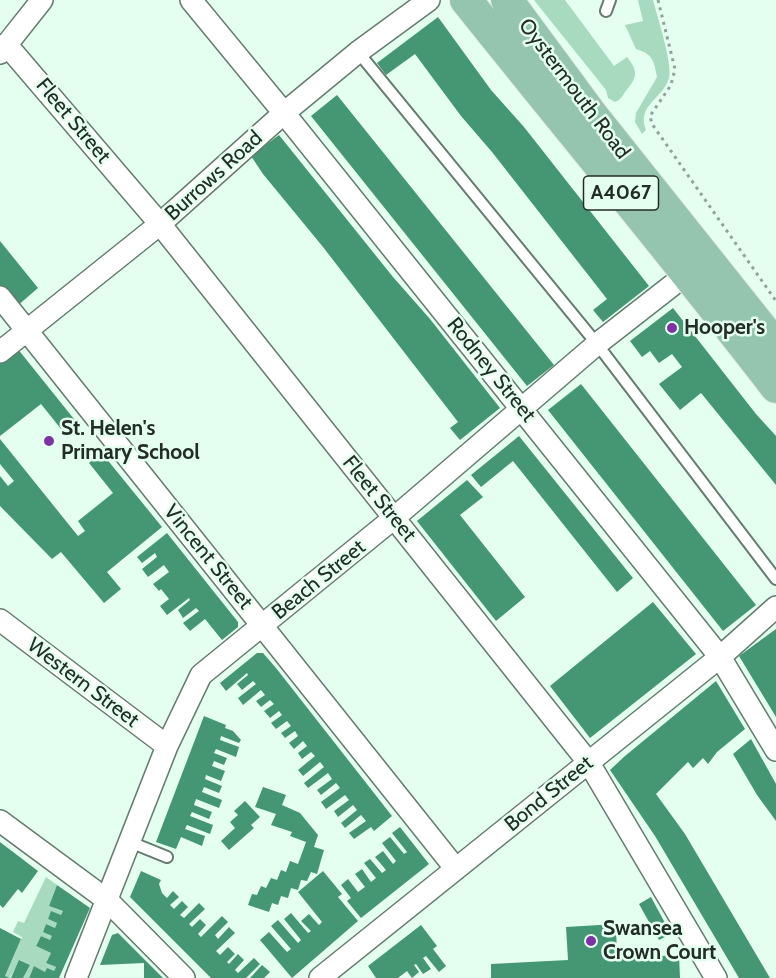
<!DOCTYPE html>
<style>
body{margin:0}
canvas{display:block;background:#e4fef0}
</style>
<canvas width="776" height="978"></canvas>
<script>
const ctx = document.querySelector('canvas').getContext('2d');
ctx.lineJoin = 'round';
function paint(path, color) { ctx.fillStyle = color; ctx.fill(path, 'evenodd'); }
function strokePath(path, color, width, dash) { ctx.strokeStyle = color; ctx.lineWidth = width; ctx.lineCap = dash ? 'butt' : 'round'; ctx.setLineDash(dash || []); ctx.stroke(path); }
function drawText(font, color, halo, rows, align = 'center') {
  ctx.font = font + ' Cabin,sans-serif'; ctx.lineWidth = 5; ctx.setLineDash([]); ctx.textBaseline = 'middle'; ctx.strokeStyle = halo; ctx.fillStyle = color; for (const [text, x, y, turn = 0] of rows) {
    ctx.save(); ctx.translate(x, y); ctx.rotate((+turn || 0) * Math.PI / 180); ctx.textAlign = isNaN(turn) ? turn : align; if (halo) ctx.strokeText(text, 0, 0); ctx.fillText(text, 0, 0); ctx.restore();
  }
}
paint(new Path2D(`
 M534,0H565L614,66L627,57C639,72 637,78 625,92C622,97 620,100 615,102L608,98L606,90Z
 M638,0H653C657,16 673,64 669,78C663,99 636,105 646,130L642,134L635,122L636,113L657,77C654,61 653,54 636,49L625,25L643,21Z
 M46,877L57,885L49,906L63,911L61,915L51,912L48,919L57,923L55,928L46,924L43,932L52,936L50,940L41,936L36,946L51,953L46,963L56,967L54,971L45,972L34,966L29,978H23L30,965L20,960L10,978L5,976L22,937L13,932L18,921L24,923Z`), '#a7dabf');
paint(new Path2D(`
 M438,17L491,90L524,127L649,286L603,322L593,310L607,299L492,152L461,116L415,54L386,75L377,63Z
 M337,95L554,365L527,386L311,116Z
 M279,135L393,277L430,319L500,408L460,440L450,428L458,422L323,247L263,174L251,156Z
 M0,241L38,288L16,307L0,287Z
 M673,308L756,414L776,436V485L701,393L680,410L659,384L682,367L672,354L659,363L650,351L642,357L630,341Z
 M17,348L78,424L65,434L41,404L0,436V362Z
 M581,384L756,605L723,631L548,410Z
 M519,436L633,578L617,592L513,461L481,487L471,475Z
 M0,439L78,536L85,531L78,521L113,493L89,463L101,452L162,527L107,572L121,589L104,603L61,552L52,559L0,506V476L8,486L14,481L0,464Z
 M467,480L483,497L460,515L525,597L496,621L417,521Z
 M167,533L238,622V627L222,640L205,619L190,631L183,623L199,611L196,608L183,618L178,610L190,600L189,598L167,615L160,606L169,599L161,589L159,591L153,584L169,572L164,565L148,577L142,569L157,557L155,553L142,563L137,557Z
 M653,602L696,654L590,738L550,686Z
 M776,629V717L739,656Z
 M257,653H263L276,668L392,816L374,831L371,827L354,839L349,833L366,821L361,815L345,828L341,823L357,810L353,805L338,817L334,811L349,800L345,795L326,809L321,802L340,788L336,783L321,795L317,790L332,779L328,773L308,788L304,783L324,767L320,762L303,776L298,770L315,756L311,752L302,759L298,753L307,746L303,741L294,749L289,743L298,736L295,731L285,738L281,733L291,726L287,721L276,729L271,723L282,715L279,711L270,718L264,711L274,704L270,700L261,707L256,701L265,695L261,690L243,705L238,698L256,684L253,681L242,690L237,684L248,675L247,673L226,691L220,683Z
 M716,681L745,729L717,752L708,764L703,758L693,768L688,762L656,794L685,834L770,978H739L655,836L610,770L625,756Z
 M204,716L226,725L225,728L233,731L241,740L239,743L221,736L220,740L239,747L236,757L216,749L214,753L227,758L224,765L214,761L212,766L225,771L221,781L206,775L205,779L222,786L219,793L204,787L202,792L222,800L219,808L196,799L194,805L212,812L209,819L192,812L190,816L213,825L210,834L187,825L185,829L205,836L202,846L181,837L176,849L156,842Z
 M751,739L776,784V821L757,795L733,754Z
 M263,787L286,795L282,805L300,813L318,835L314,847L324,850L317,874L311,872L307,881L301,880L298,890L291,888L288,898L281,896L278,905L272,903L269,912L248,905L252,894L257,895L261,886L266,888L271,878L277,880L281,870L286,872L290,861L298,864L306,842L290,836L292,832L271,825L276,814L255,807Z
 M245,801L260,817L251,825L254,828L229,850L221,841L235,828L230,822L238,815L234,811Z
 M400,827L429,864L361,918L347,901L351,898L341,885L348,879L358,892L365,887L355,874L362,869L371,882L376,878L364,863L370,859L382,873L386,870L375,857L383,851L393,864L396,861L382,843L390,837L404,854L407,852L392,833Z
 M0,842L38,871L22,893L18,889L3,908L0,905Z
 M141,871L161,880L159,884L162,893L167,898L173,891L179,897L170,905L174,909L182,901L188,907L180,915L184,918L199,903L205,909L189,924L192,927L200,919L206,925L198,934L201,937L222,916L228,922L215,935L218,939L229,927L235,933L216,951L220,955L228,947L235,954L227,962L229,964L238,954L244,960L235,970L238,973L254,958L260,964L246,978H211L130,897Z
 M323,871L342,894L338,897L358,921L292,978L260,940L269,932L287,952L291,949L271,926L278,920L298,943L301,940L284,919L291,913L308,933L311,931L301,921L309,914L319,925L322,922L298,892Z
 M57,885L90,908L59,978H29L34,966L45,972L47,968L54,971L56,967L46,963L51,953L36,946L41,936L50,940L52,936L43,932L46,924L55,928L57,923L48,919L51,911L61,915L63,911L49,906Z
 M651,897L671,934L659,940L639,904Z
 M616,924L617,958L679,955L680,978H491V964L568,960L566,927Z
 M421,925L437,946L433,949L446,966L439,972L426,956L423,958L431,969L423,974L416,964L414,965L419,972L412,978L407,971L398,978H376L368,966Z
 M0,928L21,939L5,976L10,978H0Z
 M118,933L163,978H144V963L100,965L112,935Z
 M19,960L30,965L23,978H11Z
 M262,965L270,972L264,978H250Z`), '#449772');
const lane = new Path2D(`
 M606,11L610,0
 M358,52L597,344L776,579
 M130,842L167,857`);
const street = new Path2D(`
 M191,0L284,113L720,657L776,750
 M6,44L160,224L589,763L716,978
 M0,53L42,0
 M0,297L456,869
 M0,352L160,224L284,113L358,52L429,0
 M0,620L167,746
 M0,821L107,900L184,978
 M76,978L167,746L201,675L394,518L597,344L688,273
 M320,978L720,657L776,607`);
const primary = new Path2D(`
 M466,0C569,129 675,256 776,387
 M507,0L592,115L776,346`);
strokePath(lane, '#657c70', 14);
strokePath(street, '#657c70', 24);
strokePath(primary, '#e9eae9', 34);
strokePath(new Path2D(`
 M658,0L675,69L671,85L650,116L652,124L776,301`), '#90a399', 3, [3, 4.5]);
strokePath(lane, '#fff', 10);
strokePath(street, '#fff', 21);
strokePath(primary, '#95c5af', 32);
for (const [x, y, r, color] of [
 [672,328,6,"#7e32a4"],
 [49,441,6,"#7e32a4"],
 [591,941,6,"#7e32a4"]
]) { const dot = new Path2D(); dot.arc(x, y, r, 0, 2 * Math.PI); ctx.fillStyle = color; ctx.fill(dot); strokePath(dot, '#e4fef0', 2); }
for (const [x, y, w] of [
 [621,193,75]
]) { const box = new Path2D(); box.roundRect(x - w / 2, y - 17, w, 34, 4.5); ctx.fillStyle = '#e4fef0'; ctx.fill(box); strokePath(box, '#232d27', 1.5); }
drawText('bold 20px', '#232d27', null, [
 ["A4067",621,193]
]);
drawText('21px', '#232d27', '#e4fef0', [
 ["Oystermouth Road",574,89,53],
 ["Fleet Street",73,121,50],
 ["Burrows Road",214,176,-42],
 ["Rodney Street",491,370,51],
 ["Fleet Street",379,499,51],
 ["Vincent Street",208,557,51],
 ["Beach Street",319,580,-39],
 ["Western Street",83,683,37],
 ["Bond Street",549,794,-39]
]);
drawText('bold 21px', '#232d27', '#e4fef0', [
 ["Hooper's",684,328],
 ["St. Helen's",61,429],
 ["Primary School",61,453],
 ["Swansea",603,929],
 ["Crown Court",603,953]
], 'left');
</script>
